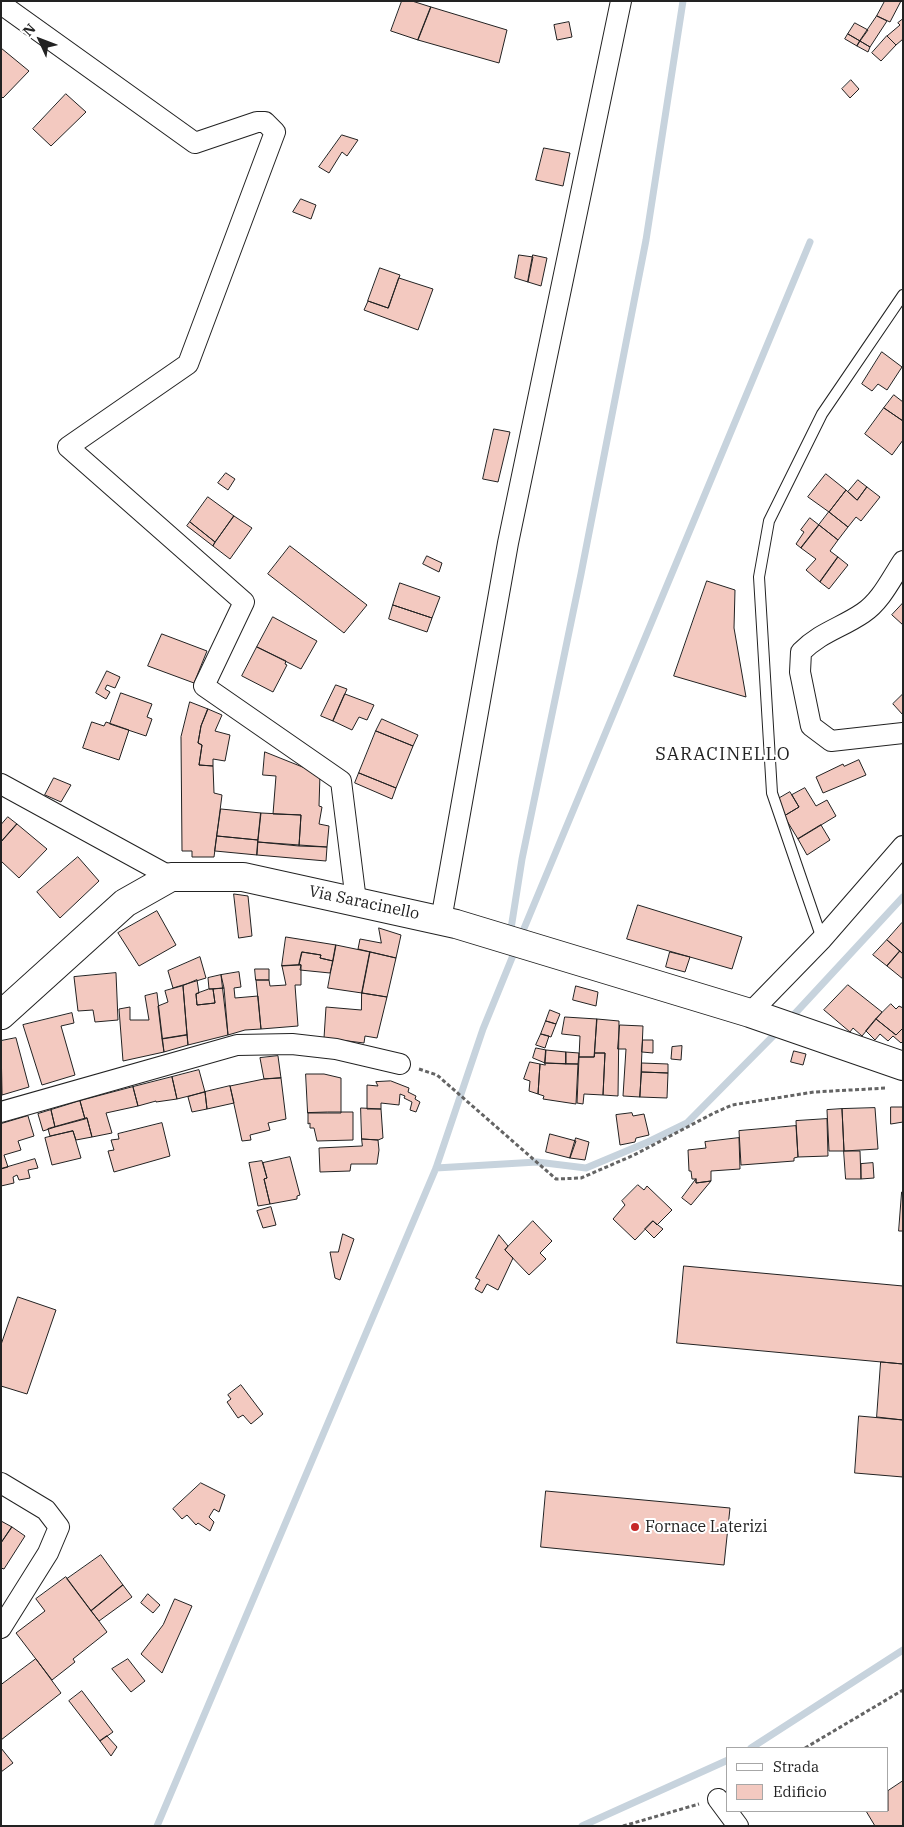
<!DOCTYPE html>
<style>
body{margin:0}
#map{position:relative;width:904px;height:1827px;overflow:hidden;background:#fff;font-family:"IBM Plex Serif",serif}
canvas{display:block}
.frame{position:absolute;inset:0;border:2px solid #222;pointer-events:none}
.legend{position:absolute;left:726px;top:1747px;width:162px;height:65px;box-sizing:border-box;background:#fff;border:1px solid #a7a7a7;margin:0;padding:6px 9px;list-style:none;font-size:15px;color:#222}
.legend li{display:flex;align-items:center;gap:10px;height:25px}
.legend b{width:25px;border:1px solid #a7a7a7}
.north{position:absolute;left:15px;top:15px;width:50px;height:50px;-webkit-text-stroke:4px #fff;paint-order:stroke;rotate:313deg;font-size:14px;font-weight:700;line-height:20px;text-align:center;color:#222}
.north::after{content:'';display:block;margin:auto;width:18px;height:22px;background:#222;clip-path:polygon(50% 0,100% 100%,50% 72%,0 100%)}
</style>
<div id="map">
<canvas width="904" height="1827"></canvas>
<div class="frame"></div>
<ul class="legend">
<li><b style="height:6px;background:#fff"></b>Strada</li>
<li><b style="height:14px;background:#f3c9c0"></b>Edificio</li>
</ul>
<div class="north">N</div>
</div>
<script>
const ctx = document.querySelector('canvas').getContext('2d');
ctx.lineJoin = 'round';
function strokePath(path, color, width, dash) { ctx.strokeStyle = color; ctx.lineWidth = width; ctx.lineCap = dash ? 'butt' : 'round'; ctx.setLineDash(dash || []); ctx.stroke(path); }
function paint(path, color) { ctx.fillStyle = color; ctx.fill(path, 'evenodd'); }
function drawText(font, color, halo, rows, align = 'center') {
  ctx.font = font + ' "IBM Plex Serif",serif'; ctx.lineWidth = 4; ctx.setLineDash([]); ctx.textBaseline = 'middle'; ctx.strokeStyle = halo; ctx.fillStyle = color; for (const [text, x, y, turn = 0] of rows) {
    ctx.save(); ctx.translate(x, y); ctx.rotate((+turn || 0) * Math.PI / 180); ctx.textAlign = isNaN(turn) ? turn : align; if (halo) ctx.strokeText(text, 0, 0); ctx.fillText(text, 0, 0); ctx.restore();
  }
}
strokePath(new Path2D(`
 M510,935L522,859L581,574L646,240L683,1
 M520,938L810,242
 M789,1020L903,897
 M436,1168L537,1162L586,1168L648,1142L687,1123L780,1029
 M751,1748L903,1650
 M157,1826L436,1168L483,1029L516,948
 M582,1826L728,1760`), '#c7d3dd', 7);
const building = new Path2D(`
 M402,1H412L431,7L418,40L391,31Z
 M885,1H901L890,22L877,16Z
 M431,7L507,30L499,63L418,40Z
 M877,16L887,21L870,47L860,41Z
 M903,19V39L896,45L887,36L900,25L898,23Z
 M569,22L572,37L557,40L554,25Z
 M855,23L868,30L860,41L848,34Z
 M848,34L860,41L857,46L845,39Z
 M887,36L896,45L881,61L872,53Z
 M860,41L870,47L868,52L857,46Z
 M1,48L29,71L3,98L1,96Z
 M851,80L859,89L850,98L842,89Z
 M66,94L86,112L51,146L33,129Z
 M342,135L358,140L347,156L342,152L329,173L319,167Z
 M544,148L570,153L563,186L536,180Z
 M301,199L316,205L311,219L293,212Z
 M519,255L533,257L528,282L515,278Z
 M533,255L547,258L541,286L528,282Z
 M380,268L400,275L388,308L368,301Z
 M399,278L433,289L418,330L364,310L368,301L388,308Z
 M882,352L902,367L887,390L878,384L872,391L862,384Z
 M894,395L903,402V421L884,408Z
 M884,408L903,421V440L892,455L865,434Z
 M494,429L510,432L498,482L483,479Z
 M226,473L235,479L228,490L218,483Z
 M826,474L846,490L829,512L808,497Z
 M858,480L867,487L857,500L848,492Z
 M867,487L880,497L861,521L856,517L848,527L829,512L846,490L857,500Z
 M208,497L234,516L215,542L190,522Z
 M829,512L848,527L838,540L819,525Z
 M234,516L252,528L230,559L213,546Z
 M810,518L819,525L801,548L796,544L804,532L801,530Z
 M190,522L215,542L213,546L187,526Z
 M819,525L838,540L830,551L838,557L820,582L806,570L816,559L801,548Z
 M290,546L367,605L344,633L268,574Z
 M427,556L442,563L439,572L423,564Z
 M838,557L848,565L829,589L820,582Z
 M707,581L735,590L734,628L746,697L674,676Z
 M400,583L440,597L432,618L393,605Z
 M903,603V625L892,615Z
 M393,605L432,618L427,632L389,619Z
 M273,617L317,641L301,669L257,647Z
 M162,634L207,651L194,683L148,666Z
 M257,647L286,661L285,664L287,665L273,692L242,676Z
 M107,671L120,677L115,688L107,685L105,689L110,692L106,699L96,693Z
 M336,685L347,689L333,721L321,716Z
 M121,693L152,704L147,717L152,719L146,736L110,724Z
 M345,694L374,705L367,720L359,717L352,730L333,721Z
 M903,694V715L893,704Z
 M190,702L208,709L201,726L198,743L202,745L199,765L213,766L214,793L222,795L214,857H192V851H182L181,737Z
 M208,709L222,715L215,731L230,735L225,761L213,759V766L199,765L202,745L198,743L201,726Z
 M382,719L418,735L413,746L376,731Z
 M92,722L104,726L106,722L129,730L119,760L83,748Z
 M376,731L413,746L396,788L359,773Z
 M265,752L320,774L319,806L322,807L319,824L329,826L327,847L299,846L301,815L273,814L276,776L263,775Z
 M859,760L866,775L823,793L816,777L843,764L844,766Z
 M359,773L396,788L392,799L355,783Z
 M54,778L71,785L61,802L45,795Z
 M805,788L816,806L827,800L836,816L798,839L784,816L799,807L792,795Z
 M790,792L799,807L784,816L778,799Z
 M221,809L261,813L258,840L217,836Z
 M261,813L301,815L299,846L258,842Z
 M8,817L17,824L1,842V825Z
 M17,824L47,849L19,878L1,861V842Z
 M821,825L830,840L807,855L798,839Z
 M217,836L258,840L257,855L215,851Z
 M258,842L327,847L326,861L257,855Z
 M78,857L99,881L60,918L37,892Z
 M234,894L248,896L252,936L239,938Z
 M638,905L742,937L732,969L627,939Z
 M157,911L176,945L139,966L118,933Z
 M902,923L903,924V954L887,940Z
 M379,928L401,935L396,958L358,949L360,939L381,943Z
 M286,937L336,945L333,961L320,958L321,955L302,952L299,965L282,966Z
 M887,940L900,951L887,966L873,955Z
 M336,945L370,952L362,993L328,988Z
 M900,951L903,954V979L887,966Z
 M302,952L321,955L320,958L333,961L330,973L300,970L301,965H299Z
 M370,952L396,958L387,997L362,993Z
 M670,952L690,957L685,972L666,967Z
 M200,957L206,978L173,988L168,971Z
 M301,965V985H295L298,1026L261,1029L256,980H269L270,986L286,985L282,966Z
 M255,969H269V980H256Z
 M239,972L241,987L234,988L235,998L258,996L261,1029L245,1030L228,1035L221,975Z
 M116,973L118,1020L95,1022L93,1010L78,1011L74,977Z
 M221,975L224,988L209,989L208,978Z
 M197,980L199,993L196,994L197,1005L215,1003L213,989L224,988L228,1035L188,1045L183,986Z
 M848,985L882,1012L862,1036L853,1028L850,1032L824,1010Z
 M183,986L187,1035L162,1039L158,1006L168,1002L165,991Z
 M576,986L598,992L596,1006L573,1000Z
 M209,989H213L215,1003L197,1005L196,994Z
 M157,993L164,1052L123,1061L119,1009L130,1007V1020H149L145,996Z
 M362,993L387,997L377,1038L365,1036L364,1043L324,1038L326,1007L361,1010Z
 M891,1004L896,1009L899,1006L903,1008V1028L896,1035L876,1019Z
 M550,1010L560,1014L556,1024L546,1021Z
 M72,1013L74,1023L61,1026L75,1075L42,1085L23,1025Z
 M565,1017L597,1019L594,1057H579L580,1036L562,1034Z
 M597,1019L619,1021L618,1096L603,1095L605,1053H595Z
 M876,1019L896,1035L903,1028V1041L901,1043L893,1036L888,1041L880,1034L875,1040L866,1031Z
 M546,1021L556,1024L551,1037L541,1034Z
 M620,1025L643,1026L640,1097L623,1096L626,1049H618Z
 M541,1034L549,1036L545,1048L536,1045Z
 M187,1035L188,1045L164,1052L162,1039Z
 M16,1038L29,1087L2,1095L1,1041Z
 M643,1040H653V1053L642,1052Z
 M682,1046L681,1060L671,1059L672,1047Z
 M536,1048L546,1050L545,1063L533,1058Z
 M546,1050L566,1052V1064L545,1063Z
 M794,1051L806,1054L803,1065L791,1062Z
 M566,1052L579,1053L578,1064H566Z
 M595,1053H605L603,1095L584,1094L583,1104L577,1103L579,1057H594Z
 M278,1056L281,1078L264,1079L260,1058Z
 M530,1062L540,1064L538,1094L529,1091L530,1081L524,1079Z
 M545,1063L578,1064L576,1104L543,1099L544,1096L538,1094L540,1064L545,1065Z
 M642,1063L668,1064V1073L642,1072Z
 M199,1070L205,1092L177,1099L172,1077Z
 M642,1072L668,1073L667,1098L640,1097Z
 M306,1074H324L341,1078V1113H308Z
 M172,1077L177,1099L156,1102V1101L138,1106L133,1087Z
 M281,1078L286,1119L268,1123L270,1130L250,1135L251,1140L242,1141L230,1086L264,1079Z
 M391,1081L409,1088L408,1092L416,1096L415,1099L420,1102L416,1112L410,1110L412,1102L404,1098L405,1096L400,1094L399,1105L381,1103V1109H367V1085L378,1086L376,1082Z
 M230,1086L234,1103L207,1109L205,1092Z
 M133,1087L138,1106L106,1113L112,1133L92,1137L87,1118L85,1119L80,1101Z
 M205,1092L207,1109L192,1112L188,1097Z
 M80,1101L85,1119L55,1127L51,1110Z
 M891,1107H903V1122L891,1124Z
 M361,1108L381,1109L383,1138L378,1140L362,1139Z
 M875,1108L878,1149L844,1151L842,1109Z
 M842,1109L844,1151H829L827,1110Z
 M51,1110L55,1127L43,1131L38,1114Z
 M328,1112H353V1140L317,1141L314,1128H310V1123L308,1124V1113Z
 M632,1113L633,1116L644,1114L649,1135L636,1138L635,1142L620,1145L616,1115Z
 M28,1116L34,1136L18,1141L21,1150L4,1155L8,1167L1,1169V1124Z
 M87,1118L92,1137L76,1140L73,1131L50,1136L48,1129Z
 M827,1119L828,1156L798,1157L796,1121Z
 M162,1123L170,1156L114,1172L108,1151L114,1150L111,1140L119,1139L118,1134Z
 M796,1126L798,1157L794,1158V1161L741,1165L739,1131Z
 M73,1131L81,1158L52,1165L45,1138Z
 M550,1134L576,1141L570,1158L546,1152Z
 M576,1138L589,1142L585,1160L570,1158Z
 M739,1138L740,1169L711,1171V1181L696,1183V1179H692L691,1171H689L688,1150L706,1148L705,1142Z
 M362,1139L378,1140L379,1150L377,1164H351L350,1171L320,1172L319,1148L362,1146Z
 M844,1151H860L861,1179H846Z
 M290,1157L300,1195L297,1196V1199L270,1204L264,1179L267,1178L263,1163Z
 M35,1159L38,1168L28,1170L30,1178L19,1180L17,1175L13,1177L14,1183L1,1186V1169Z
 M262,1161L267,1178L264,1179L270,1204L258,1206L249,1163Z
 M873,1163L874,1178L861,1179V1164Z
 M696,1179V1183L711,1181L691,1205L682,1198Z
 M638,1185L644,1190L647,1186L672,1210L657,1225L653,1221L635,1240L613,1219L625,1205L622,1201Z
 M902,1192H903V1231H899Z
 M271,1207L276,1225L263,1228L257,1211Z
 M533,1221L552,1241L540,1253L546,1259L529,1275L505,1250Z
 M653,1221L663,1229L654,1238L645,1229Z
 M343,1234L354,1239L340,1280L335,1278L330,1252H338Z
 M499,1235L508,1246L505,1250L513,1258L498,1290L487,1284L482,1293L475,1289L480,1280L476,1278Z
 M684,1266L903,1286V1364L677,1343Z
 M18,1297L56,1310L27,1394L1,1386V1345Z
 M881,1362L903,1364V1420L877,1417Z
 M241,1385L263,1414L251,1424L243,1415L238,1418L227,1402L231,1399L228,1395Z
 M859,1416L903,1420V1477L855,1473Z
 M201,1483L225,1495L219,1512L214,1509L209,1517L214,1522L210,1531L198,1523L196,1525L187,1515L182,1519L173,1509Z
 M546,1491L730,1508L724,1565L541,1547Z
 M1,1521L12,1527L1,1543Z
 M12,1527L25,1536L4,1569L1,1568V1543Z
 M101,1555L123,1585L91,1611L67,1579Z
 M66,1577L107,1632L73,1659L75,1662L52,1680L16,1633L45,1611L36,1599Z
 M123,1585L132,1597L99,1621L91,1611Z
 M148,1594L160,1605L153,1613L141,1603Z
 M175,1599L192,1606L162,1673L141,1654L163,1625Z
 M36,1659L61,1693L1,1740V1685Z
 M128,1659L145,1681L131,1692L112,1669Z
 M82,1691L113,1732L100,1741L69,1701Z
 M107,1736L117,1747L111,1756L100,1741Z
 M1,1748L13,1763L1,1772Z
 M903,1781V1826H875L866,1811H888V1791Z`);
paint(building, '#f3c9c0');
strokePath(building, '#222', 1);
const lane = new Path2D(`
 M822,939L772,793L759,577L769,521L822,414L903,295`);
const street = new Path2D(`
 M1,4L195,143L257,122H265L275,132L188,364L68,447L244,602L204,686L341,781L356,901
 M903,561C891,579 881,601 863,613C841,628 821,632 801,652L800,672L811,726L831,741L903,733
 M1,784L171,877
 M441,920L508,543L621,1
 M750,1013L822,939L903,846
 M1,1112L237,1045L292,1044L336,1049L400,1064
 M1,1483L46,1510L59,1527L48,1553L1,1628
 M718,1799L738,1826`);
const secondary = new Path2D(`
 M1,1015L125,903L171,877H243L456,924L750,1013L903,1066`);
strokePath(lane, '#222', 12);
strokePath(street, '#222', 22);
strokePath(secondary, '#222', 30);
strokePath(new Path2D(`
 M419,1069L437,1075L556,1179L581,1178L634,1155L714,1113L732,1105L814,1092L887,1088
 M805,1748L903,1690
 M623,1826L699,1804`), '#646464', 3, [4, 2.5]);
strokePath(lane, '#fff', 10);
strokePath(street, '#fff', 20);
strokePath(secondary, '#fff', 28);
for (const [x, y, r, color] of [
 [635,1527,5,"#c62828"]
]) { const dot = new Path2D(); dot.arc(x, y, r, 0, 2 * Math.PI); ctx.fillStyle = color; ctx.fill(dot); strokePath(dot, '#fff', 2); }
drawText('16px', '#222', '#fff', [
 ["Via Saracinello",364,903,12]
]);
drawText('16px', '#222', '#fff', [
 ["Fornace Laterizi",645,1527]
], 'left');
ctx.letterSpacing = '1px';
drawText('18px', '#222', '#fff', [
 ["SARACINELLO",723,755]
]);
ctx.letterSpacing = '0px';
</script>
